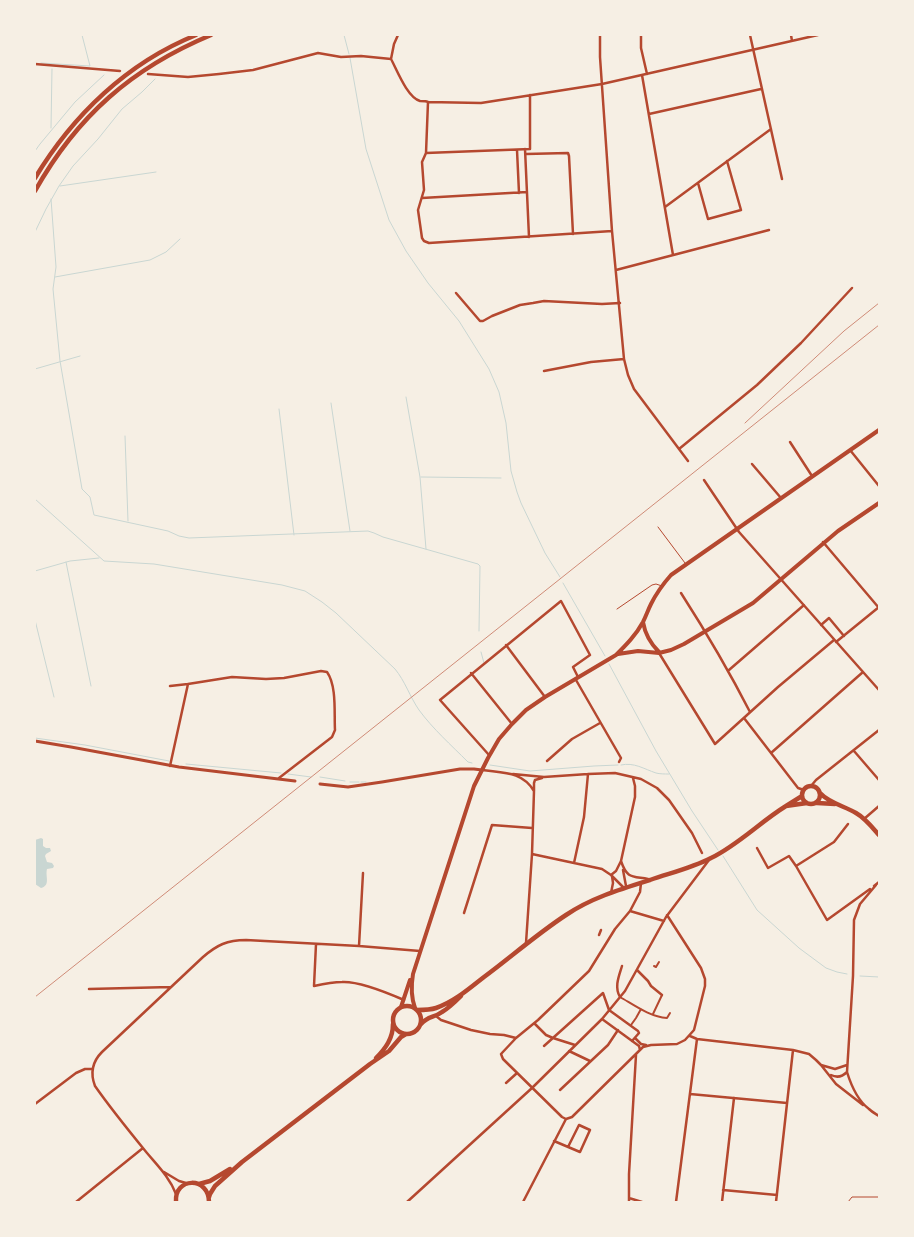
<!DOCTYPE html>
<style>
body{margin:0}
#map{position:relative;width:914px;height:1237px;overflow:hidden;background:#f6efe4;font-family:"Zilla Slab",serif}
canvas{display:block}
.frame{position:absolute;inset:0;border:36px solid #f6efe4;pointer-events:none}
</style>
<div id="map">
<canvas width="914" height="1237"></canvas>
<div class="frame"></div>
</div>
<script>
const ctx = document.querySelector('canvas').getContext('2d');
ctx.lineJoin = 'round';
function paint(path, color) { ctx.fillStyle = color; ctx.fill(path, 'evenodd'); }
function strokePath(path, color, width, dash) { ctx.strokeStyle = color; ctx.lineWidth = width; ctx.lineCap = dash ? 'butt' : 'round'; ctx.setLineDash(dash || []); ctx.stroke(path); }
paint(new Path2D(`
 M41,838L43,839V846L46,848H50L51,851L46,854L45,856L47,862L52,863L54,866L53,868L47,869C45,877 51,885 41,888L35,884V840Z`), '#c9d6d2');
strokePath(new Path2D(`
 M344,35L349,54
 M350,58L366,149L389,220L406,251L428,283L459,321L489,369L499,392L506,423L511,471L517,492L521,503L545,553L560,577
 M41,63L90,66L82,35
 M51,128L52,69
 M35,151L40,144L75,102L104,75
 M60,186L156,172
 M51,199L56,267L53,289L60,361L82,489L90,497L94,515L168,531L179,536L189,538L368,531L374,533L383,537L478,564L480,566L479,631
 M35,232L46,209L59,186L73,166L98,139L122,109L142,92L155,79
 M55,277L150,260L166,252L180,239
 M35,369L80,356
 M406,397L420,477L426,549
 M331,403L350,531
 M279,409L294,535
 M125,436L128,521
 M421,477L501,478
 M35,499L104,561L154,564L282,585L305,591L322,602L336,613L395,669C405,681 410,697 419,710C433,729 451,745 468,762L472,763
 M66,562L91,686
 M35,571L70,561L99,558
 M563,583L605,656
 M35,620L54,697
 M481,652L484,663
 M609,664L656,751L692,811L718,850
 M35,738L85,745L169,761
 M186,764L281,773
 M490,765L530,771L594,766L618,765
 M621,765C634,762 644,769 656,773C660,774 664,774 669,774
 M288,774L311,777
 M320,777L345,781
 M350,782H359
 M361,782H366
 M723,856L757,910L799,948L826,968L837,972L847,974
 M860,976L879,977`), '#c9d6d2', 1);
strokePath(new Path2D(`
 M658,527L685,563
 M617,609L652,585L656,584L662,586
 M848,1202L852,1197H879`), '#b5482f', 1);
strokePath(new Path2D(`
 M654,966L656,967L659,962
 M620,997C634,1005 650,1017 667,1018L670,1013
 M653,1014L662,995
 M631,1025L636,1018L641,1009`), '#b5482f', 2);
strokePath(new Path2D(`
 M398,35L394,44L391,59C397,70 407,97 420,101C420,101 427,101 428,102L481,103L602,84L818,35
 M600,35V57L612,231L624,359L628,375L634,389L688,461
 M641,35V48L647,74
 M750,35L782,179
 M791,35L792,41
 M35,64L120,71
 M148,74L188,77L219,74L253,70L318,53L341,57L361,56L391,59
 M642,75L673,255
 M428,102L426,153L422,162L424,190L418,210L422,238L424,241L429,243L612,231
 M649,114L761,89
 M525,149L529,237
 M517,150L519,193
 M426,153L530,149V95
 M526,154L568,153L569,156L573,234
 M698,183L708,219L741,210L727,161
 M422,198L527,192
 M665,207L771,129
 M616,270L769,230
 M456,293L480,321H483L492,316L520,305L533,303L544,301L602,304L620,303
 M544,371L591,362L624,359
 M790,442L812,476
 M679,449L757,385L801,343L852,288
 M850,450L879,486
 M752,464L781,498
 M704,480L739,532L879,690
 M823,542L879,608
 M681,593C706,632 729,671 750,712
 M821,625L829,618L844,636
 M836,642L879,607
 M506,645L545,697
 M659,653L715,744L778,687L834,640
 M729,670L804,605
 M471,673L512,724
 M576,680L621,758L619,762
 M170,686L188,684
 M744,718L798,788L804,790
 M854,751L879,780
 M771,753L863,672
 M489,755L440,700L561,601L590,655L573,667L578,677
 M547,761L572,739L600,723
 M170,766L188,684L232,677L266,679L284,678L321,671L327,672C337,686 334,714 335,730L332,737L279,778
 M482,770C503,773 522,771 534,791L532,854L526,943
 M513,774L544,777L588,774L615,773L641,779L657,788L669,800L692,833L702,853
 M811,786L816,780L879,730
 M534,791V783L535,780L542,778
 M864,819L879,806
 M848,824L834,842L796,866L827,920L870,889
 M757,848L768,868L789,856L796,866
 M532,854L602,869L611,875L624,888
 M621,861C627,879 632,876 648,879
 M574,863L584,817L588,774
 M623,870L626,886
 M611,875L616,871L621,861L635,797V786L633,778
 M641,883L640,892L630,911L615,929L589,971L538,1020L516,1038L501,1054L503,1059L562,1117L566,1119L572,1117L643,1047L651,1045L677,1044L685,1040L694,1030L705,986V979L701,968L667,915
 M876,885L860,904L854,920L853,976L847,1072C851,1085 857,1100 869,1109C872,1112 876,1114 879,1116
 M874,886L879,882
 M611,893L613,883L612,876
 M630,911L664,921
 M464,913L492,825L532,828
 M599,935L601,930
 M316,944L314,986C323,984 333,982 342,982C359,981 388,993 404,1000
 M359,946L363,873
 M637,970L648,981L651,986L662,995
 M89,989L171,987
 M620,997C614,987 619,976 622,966
 M436,1016L441,1020L471,1030L490,1034L504,1035L516,1038
 M602,1019L639,1046L640,1050
 M535,1024L546,1035L553,1038L575,1045
 M690,1036L697,1039L793,1050L809,1054L816,1060L821,1065
 M635,1038L641,1044L646,1045
 M544,1046L603,993L609,1010L638,1031L639,1033L632,1041
 M569,1051L590,1061
 M847,1065L835,1069L821,1065L836,1084L863,1105
 M831,1075C837,1078 842,1077 847,1072
 M506,1083L517,1073
 M560,1090L608,1045L618,1030
 M690,1094L787,1103
 M35,1104L76,1073L85,1069H92
 M554,1141L580,1152L590,1130L579,1125L568,1147
 M164,1172L179,1181L186,1183
 M723,1190L777,1195
 M176,1194C170,1178 158,1166 147,1153C129,1131 111,1109 95,1086C90,1073 92,1062 102,1052L203,957C217,945 227,940 246,940L359,946L420,951
 M629,1198L642,1202
 M76,1202L143,1148
 M407,1202L532,1088L602,1019L625,991L666,917L709,860
 M523,1202L566,1119
 M629,1202V1174L636,1055
 M676,1202L697,1039
 M722,1202L734,1098
 M776,1202L793,1050`), '#b5482f', 2.5);
strokePath(new Path2D(`
 M35,741L71,747L179,767L295,781
 M320,784L348,787L382,782L460,769H474L482,770`), '#b5482f', 3);
strokePath(new Path2D(`
 M643,622C645,634 650,643 659,652
 M618,654L638,651L659,653L671,650L684,644L753,603L838,531L879,503
 M401,1007L410,980
 M415,1008C411,997 411,986 413,974L474,786L488,758L499,739L512,724L526,710L545,697L616,655C626,645 636,635 643,622C646,616 648,610 651,604C656,594 663,584 671,575L879,430`), '#b5482f', 4);
strokePath(new Path2D(`
 M802 795a9 9 0 1 1 18 0a9 9 0 1 1-18 0Z
 M820,793C829,803 844,806 856,813C865,818 872,827 879,835
 M802,796L786,806L807,803
 M817,803L835,804
 M393 1020a14 14 0 1 1 28 0a14 14 0 1 1-28 0Z
 M417,1010C424,1010 430,1010 436,1008C454,1002 470,988 484,977C511,957 537,934 566,915C591,898 621,889 650,880C670,873 692,868 711,858C738,845 760,822 786,806
 M421,1024C428,1016 434,1018 442,1012C449,1008 455,1002 461,996
 M376,1058C386,1048 393,1038 393,1024
 M199,1184L210,1181L230,1169
 M209,1197L210,1194L215,1186L242,1162L370,1064L389,1051L401,1037L406,1034
 M176,1202C174,1177 209,1176 209,1202`), '#b5482f', 4.5);
strokePath(new Path2D(`
 M35,178C73,115 127,63 196,35
 M35,191C77,116 132,68 211,35`), '#b5482f', 4.5);
strokePath(new Path2D(`
 M745,423L844,331L879,303
 M35,997L879,325`), '#cf8b77', 1);
</script>
